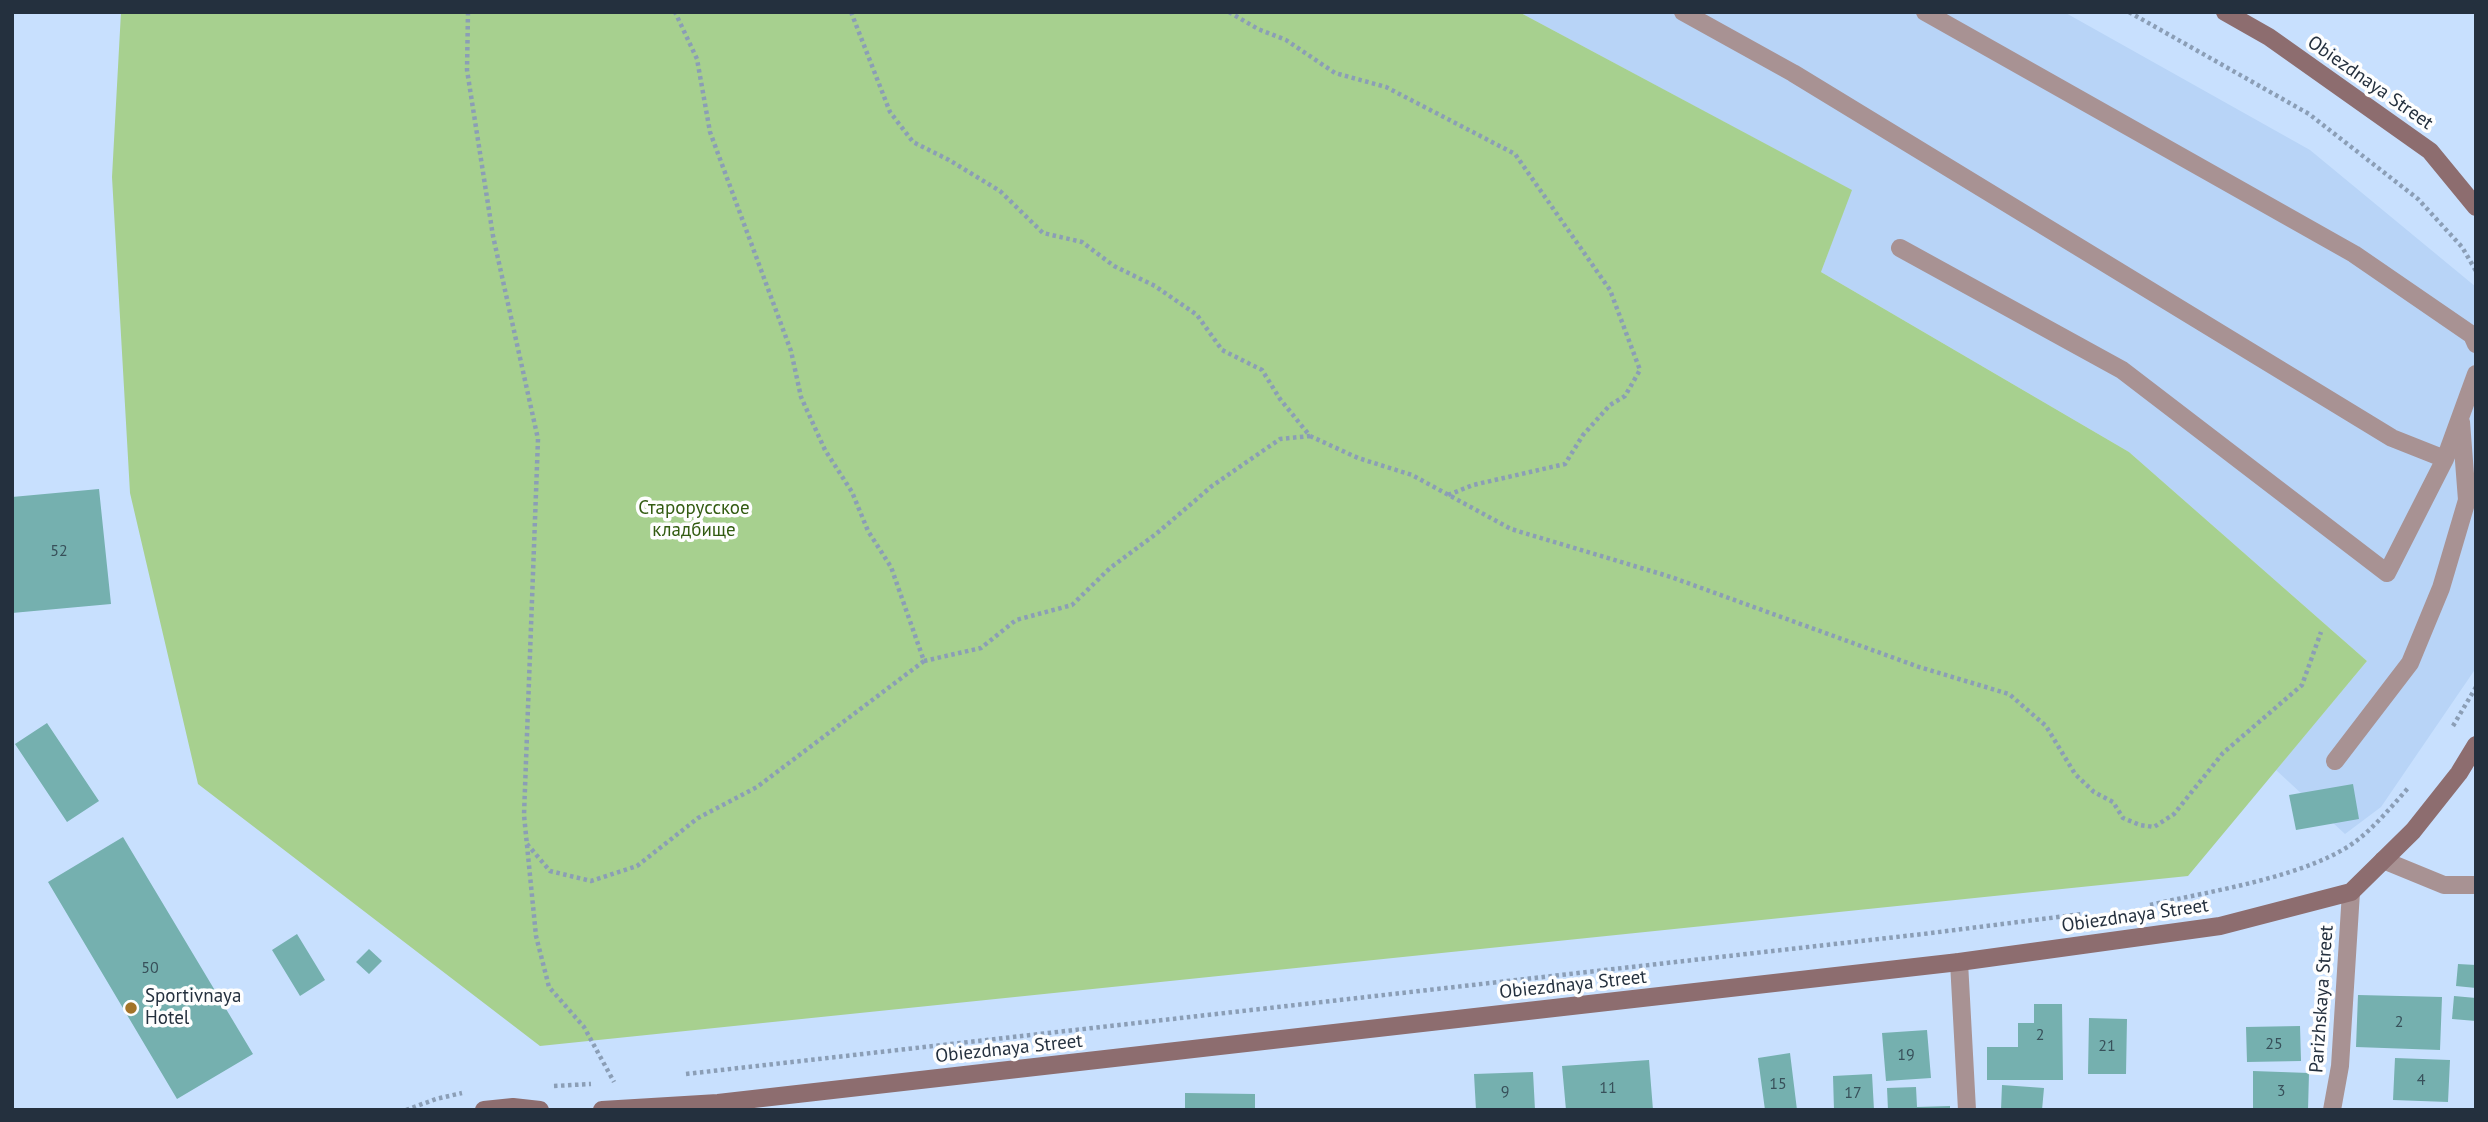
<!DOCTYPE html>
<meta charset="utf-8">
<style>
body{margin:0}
#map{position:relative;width:2488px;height:1122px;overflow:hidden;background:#c8e0fe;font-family:"PT Sans",sans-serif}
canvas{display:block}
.frame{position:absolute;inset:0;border:14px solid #24303e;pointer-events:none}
</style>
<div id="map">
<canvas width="2488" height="1122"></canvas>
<div class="frame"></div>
</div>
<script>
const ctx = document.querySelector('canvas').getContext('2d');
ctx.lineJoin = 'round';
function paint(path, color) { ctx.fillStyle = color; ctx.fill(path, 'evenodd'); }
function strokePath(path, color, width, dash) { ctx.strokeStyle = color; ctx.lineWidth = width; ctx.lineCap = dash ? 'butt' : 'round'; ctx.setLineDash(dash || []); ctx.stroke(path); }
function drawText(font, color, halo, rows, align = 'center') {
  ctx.font = font + ' "PT Sans",sans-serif'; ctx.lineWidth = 7; ctx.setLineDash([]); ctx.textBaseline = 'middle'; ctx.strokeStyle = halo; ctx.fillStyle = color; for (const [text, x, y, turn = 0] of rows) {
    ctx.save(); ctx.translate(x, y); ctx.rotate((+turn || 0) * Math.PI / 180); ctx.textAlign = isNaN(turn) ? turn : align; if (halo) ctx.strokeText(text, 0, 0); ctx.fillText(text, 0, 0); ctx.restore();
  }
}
paint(new Path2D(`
 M1519,12H2064L2310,150L2476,287V668L2381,807L2345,834L2276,770L2367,661L2129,452L1821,272L1851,190Z`), '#b8d4f7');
paint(new Path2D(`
 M121,12H1519L1852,190L1821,272L2129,452L2367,661L2188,876L540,1046L198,784L130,493L112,177Z`), '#a7d08f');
paint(new Path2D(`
 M99,489L111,604L12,613V497Z
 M47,723L99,801L67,822L15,744Z
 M2353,784L2359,819L2296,830L2289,795Z
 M123,837L253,1054L177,1099L48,882Z
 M297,934L325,980L300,996L272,950Z
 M369,949L382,961L369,974L356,962Z
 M2458,964L2476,965V988L2456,986Z
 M2358,995L2442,997L2440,1050L2356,1047Z
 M2454,996L2476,998V1021L2452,1019Z
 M2034,1004H2062L2063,1080H1987V1047H2018V1023H2034Z
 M2089,1018L2127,1019L2126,1074H2088Z
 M2300,1026L2301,1061L2247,1062L2246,1027Z
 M1927,1030L1931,1078L1886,1081L1882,1033Z
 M1790,1053L1797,1110H1765L1758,1058Z
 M2395,1058L2450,1060L2448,1102L2393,1100Z
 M1649,1060L1653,1110H1566L1562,1066Z
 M2253,1071L2309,1073L2308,1110H2253Z
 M1533,1072L1535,1110H1476L1474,1074Z
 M1872,1074L1874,1110H1834L1833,1076Z
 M2002,1085L2044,1088L2042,1110H2001Z
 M1916,1087L1917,1107L1950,1106V1110H1888L1887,1088Z
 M1185,1093L1255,1094V1110H1185Z`), '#75b0af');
strokePath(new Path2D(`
 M468,12L467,70L493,236L538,439L524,815L536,936L549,987L584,1027L614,1082
 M851,12L890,112L913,142L949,160L1000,191L1043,233L1082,242L1114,266L1155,286L1197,315L1222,350L1262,370L1280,399L1310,436L1280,439L1212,486L1156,534L1110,568L1072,605L1016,620L981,648L924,661
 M1229,12L1258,29L1286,40L1335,73L1386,87L1515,154L1610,290L1640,370L1625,396L1610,405L1583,435L1565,464L1473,485L1448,495
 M2129,12L2309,114L2418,199L2462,247L2476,271
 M1310,436L1358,458L1412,475L1511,529L1671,577L1919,667L2009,694L2046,726L2075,774L2094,792L2113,802L2123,818L2140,825L2154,827L2174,814L2223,753L2302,685L2321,632
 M2453,726L2476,687
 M527,844L550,871L591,881L637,866L698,818L757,787L924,661L891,567L868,531L852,492L825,450L801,397L791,351L710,132L697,59L675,12
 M2150,905C2210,891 2314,876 2360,838C2378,823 2393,805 2409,787
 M686,1074L1923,934L2082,914
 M554,1086L591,1084
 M406,1110L436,1099L462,1093`), '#8b9eb6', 4.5, [3.5, 3.5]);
strokePath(new Path2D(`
 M1683,12L1793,73L2392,438L2445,459
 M1925,12L2354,254L2472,335L2476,344
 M1900,248L2122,370L2387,573L2445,459L2476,374
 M2335,761L2410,663L2441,588L2467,500L2461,422
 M2383,860L2444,885H2476`), '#a89293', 18);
strokePath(new Path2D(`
 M1959,962L1967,1110
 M2332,1110L2340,1066L2351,892`), '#a89293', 18);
strokePath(new Path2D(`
 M2225,12L2269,37L2430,151L2476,207
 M484,1110L513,1107L540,1110
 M602,1110L718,1103L1959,962L2220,926L2351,892L2413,831L2459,773L2476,745`), '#8d6d6f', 18);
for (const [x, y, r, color] of [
 [131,1008,7,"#a37328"]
]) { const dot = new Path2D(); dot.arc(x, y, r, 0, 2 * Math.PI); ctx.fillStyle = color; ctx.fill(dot); strokePath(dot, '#fefefe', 2.5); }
drawText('16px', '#38505a', null, [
 ["52",59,551],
 ["50",150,968],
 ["2",2399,1022],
 ["2",2040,1035],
 ["25",2274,1044],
 ["21",2107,1046],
 ["19",1906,1055],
 ["4",2421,1080],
 ["15",1778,1084],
 ["11",1608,1088],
 ["3",2281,1091],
 ["9",1505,1092],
 ["17",1853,1093]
]);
drawText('19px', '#24303e', '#fefefe', [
 ["Obiezdnaya Street",2370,83,35],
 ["Obiezdnaya Street",2135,916,-8],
 ["Obiezdnaya Street",1573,985,-6],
 ["Parizhskaya Street",2322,999,-86],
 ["Obiezdnaya Street",1009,1049,-6]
]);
drawText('19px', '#325b11', '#fefefe', [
 ["Старорусское",694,509],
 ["кладбище",694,531]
]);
drawText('19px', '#24303e', '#fefefe', [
 ["Sportivnaya",145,997],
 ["Hotel",145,1019]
], 'left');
</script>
